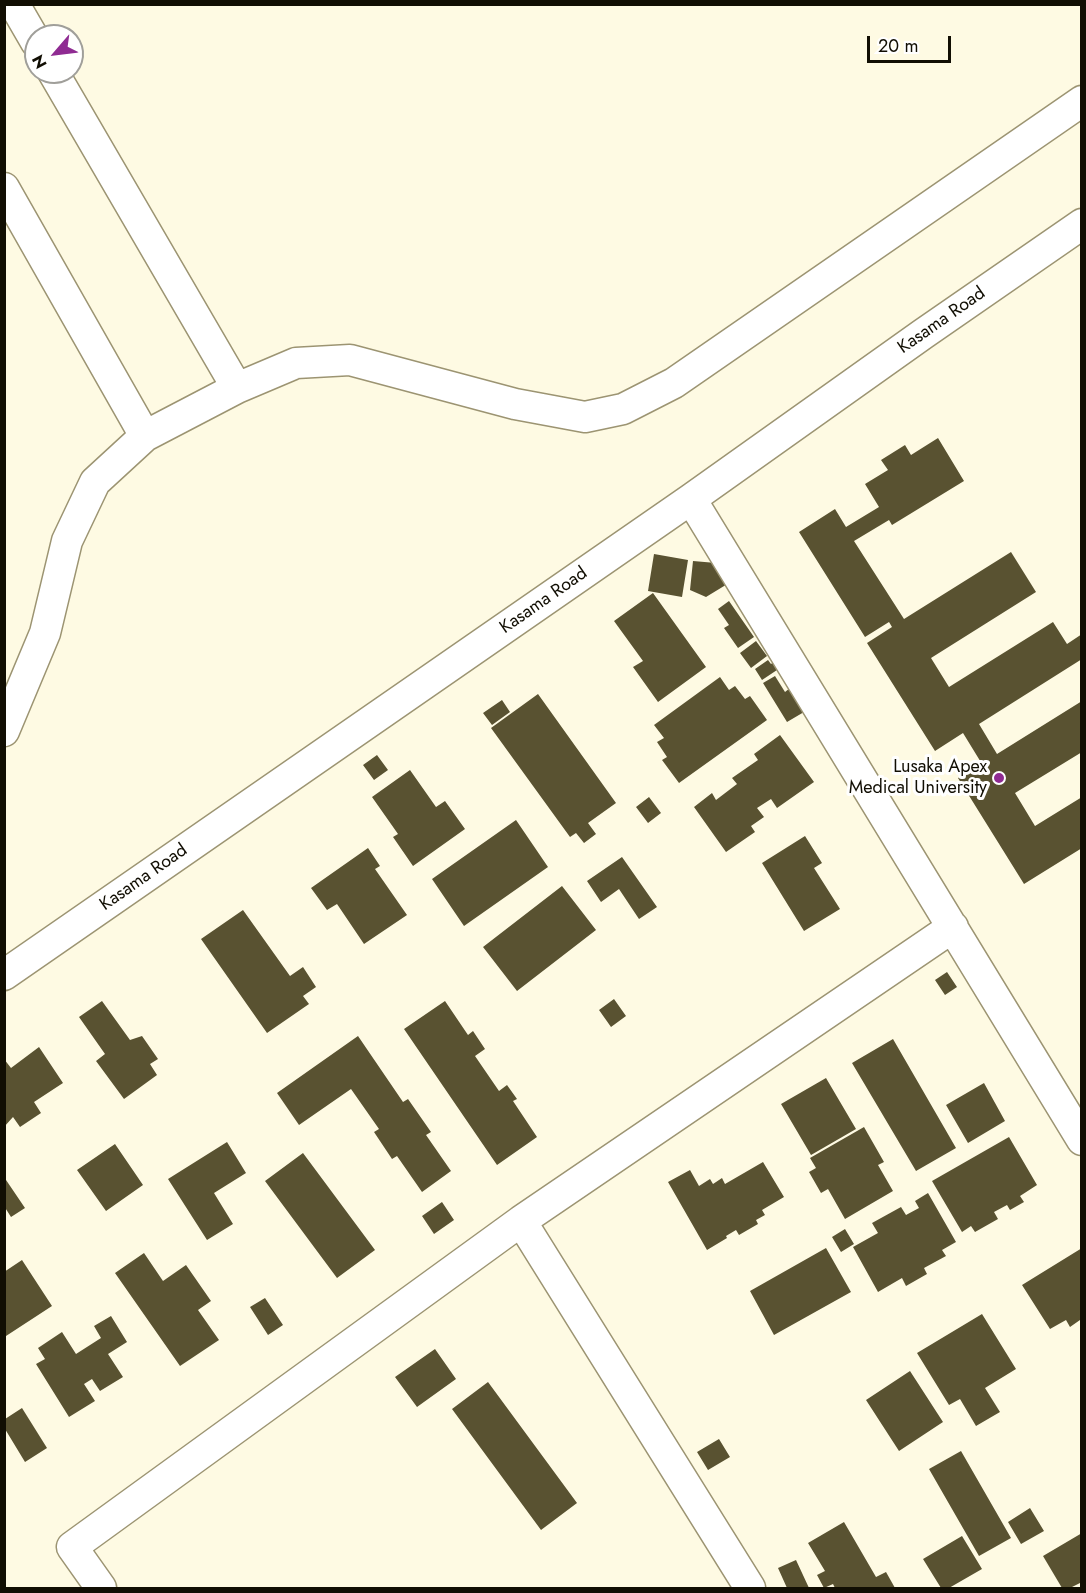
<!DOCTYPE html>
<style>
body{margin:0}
#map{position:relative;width:1086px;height:1593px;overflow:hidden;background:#fefae3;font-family:Jost,sans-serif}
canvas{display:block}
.frame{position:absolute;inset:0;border:6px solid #110e03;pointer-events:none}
.north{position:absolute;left:24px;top:24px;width:60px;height:60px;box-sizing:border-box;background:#fff;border:2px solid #a09f9a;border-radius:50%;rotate:242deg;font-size:16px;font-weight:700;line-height:24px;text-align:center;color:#110e03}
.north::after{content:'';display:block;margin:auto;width:21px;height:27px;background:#8f2b92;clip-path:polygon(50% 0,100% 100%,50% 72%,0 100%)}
.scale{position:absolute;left:867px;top:36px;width:84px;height:27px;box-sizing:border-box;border:3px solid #110e03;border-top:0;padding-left:8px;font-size:18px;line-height:21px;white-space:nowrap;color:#110e03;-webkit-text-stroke:4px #fff;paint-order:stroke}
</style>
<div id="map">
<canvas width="1086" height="1593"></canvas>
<div class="frame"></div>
<div class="north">N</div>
<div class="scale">20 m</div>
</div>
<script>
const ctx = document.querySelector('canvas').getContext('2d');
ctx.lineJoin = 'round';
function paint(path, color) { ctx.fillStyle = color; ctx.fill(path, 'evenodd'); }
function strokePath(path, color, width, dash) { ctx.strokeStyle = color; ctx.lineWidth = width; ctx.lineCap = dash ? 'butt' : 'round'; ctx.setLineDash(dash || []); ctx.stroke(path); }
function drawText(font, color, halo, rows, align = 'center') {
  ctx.font = font + ' Jost,sans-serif'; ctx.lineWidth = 6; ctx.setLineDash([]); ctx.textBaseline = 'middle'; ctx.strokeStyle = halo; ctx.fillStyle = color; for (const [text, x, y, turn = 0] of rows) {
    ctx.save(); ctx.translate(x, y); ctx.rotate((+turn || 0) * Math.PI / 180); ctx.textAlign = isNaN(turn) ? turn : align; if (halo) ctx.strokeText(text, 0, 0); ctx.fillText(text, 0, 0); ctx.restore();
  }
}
paint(new Path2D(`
 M938,438L964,481L892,525L889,520L854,541L904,619L1011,552L1036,592L931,658L949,687L1053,622L1067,644L1082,634V659L979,724L997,754L1082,701V752L1015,793L1035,826L1082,797V848L1024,884L958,778L982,764L963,733L935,751L867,643L892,627L889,622L865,637L799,532L835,509L846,527L879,507L865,484L888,470L881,460L905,445L911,455Z
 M654,554L688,560L682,597L648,591Z
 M693,561L716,563L729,583L706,597L690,590Z
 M653,593L706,667L658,702L633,667L643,661L614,621Z
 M729,601L754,637L738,648L724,628L729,625L718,609Z
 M756,641L767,656L751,668L740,653Z
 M768,660L771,664L775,661L780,668L762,680L755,669Z
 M775,676L785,692L790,688L804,712L787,722L763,683Z
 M720,677L729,690L735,686L745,699L750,696L767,720L679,783L662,760L667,757L657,742L664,738L654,725Z
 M538,694L616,803L588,823L596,834L584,843L576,833L570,837L491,728Z
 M502,700L510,712L492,725L483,713Z
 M780,735L814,782L777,808L771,799L757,808L764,817L751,826L755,832L726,852L694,807L712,793L716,800L737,784L732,778L758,760L754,754Z
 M377,755L388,770L374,780L363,765Z
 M410,770L436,807L445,801L465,829L413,866L393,837L398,834L372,797Z
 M649,797L661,813L648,823L636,807Z
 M516,820L548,867L464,926L432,879Z
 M805,836L822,863L814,868L840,909L804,931L762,863Z
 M368,848L380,866L375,869L407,915L364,944L337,904L327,910L311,888Z
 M622,857L657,907L639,919L619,889L601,902L587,881Z
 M562,886L596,930L517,991L483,947Z
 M243,910L290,976L303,967L316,987L303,996L309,1004L267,1033L201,939Z
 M947,972L957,987L945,995L935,980Z
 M614,999L626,1016L611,1027L599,1010Z
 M102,1001L130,1040L142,1036L158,1059L150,1064L157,1075L124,1099L96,1061L105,1054L79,1017Z
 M445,1001L468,1035L473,1031L485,1049L475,1056L499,1091L507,1085L517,1099L513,1101L537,1137L497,1165L404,1029Z
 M358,1036L403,1102L408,1099L431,1132L426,1135L451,1171L422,1192L397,1156L392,1159L374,1132L379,1129L351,1089L299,1125L277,1093Z
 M893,1039L956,1148L916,1171L852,1063Z
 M39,1047L63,1083L34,1102L41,1113L20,1127L13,1117L4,1127V1059L11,1068Z
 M826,1078L856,1129L811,1155L781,1104Z
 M984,1083L1005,1121L968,1143L946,1105Z
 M864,1127L884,1162L878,1165L893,1191L845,1219L828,1189L821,1193L809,1172L816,1168L810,1158Z
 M1009,1137L1037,1185L1020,1196L1024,1202L1010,1210L1007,1205L994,1212L998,1219L975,1232L971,1226L962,1232L932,1181Z
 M227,1142L246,1173L214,1193L233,1224L207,1240L168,1179Z
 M115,1144L143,1185L106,1211L77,1170Z
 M303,1153L375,1250L337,1278L265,1181Z
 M763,1162L784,1197L762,1210L765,1215L756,1220L758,1224L739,1235L736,1230L726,1236L727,1238L707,1250L668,1182L690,1170L699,1186L710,1179L713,1184L722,1178L725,1184Z
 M4,1177L25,1208L11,1217L4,1206Z
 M928,1193L956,1242L942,1250L946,1256L924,1268L927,1274L906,1286L902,1278L878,1292L853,1247L878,1233L872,1223L901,1207L906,1215L919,1208L915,1201Z
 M442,1202L454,1220L434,1234L422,1216Z
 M845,1229L854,1244L841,1252L832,1237Z
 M826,1248L851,1292L774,1335L750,1291Z
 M1082,1248V1323L1080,1320L1070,1327L1066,1320L1050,1329L1022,1285Z
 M144,1253L163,1281L186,1265L211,1301L198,1310L219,1340L180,1366L115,1273Z
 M22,1260L52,1306L6,1336L4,1333V1272Z
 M265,1298L283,1325L268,1335L250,1307Z
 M982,1314L1016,1369L985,1388L1000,1412L976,1426L960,1399L949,1405L917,1353Z
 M111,1316L127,1342L108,1354L123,1377L100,1391L92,1379L84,1384L95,1401L69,1417L36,1364L45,1359L38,1348L62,1332L76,1354L101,1338L94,1326Z
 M435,1349L456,1379L417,1407L395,1377Z
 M910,1371L943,1422L899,1451L866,1400Z
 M488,1382L577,1503L541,1530L452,1409Z
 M22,1408L47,1448L25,1462L5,1429V1419Z
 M719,1439L730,1457L708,1470L697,1452Z
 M961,1451L1011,1538L979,1556L929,1469Z
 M1030,1508L1044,1531L1021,1544L1008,1522Z
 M844,1522L876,1577L886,1572L895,1588H835L833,1584L824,1588L817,1575L825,1571L808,1543Z
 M1082,1533V1582L1070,1588H1062L1043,1556Z
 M962,1536L982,1569L949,1588H941L923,1559Z
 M796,1560L809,1588H787L778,1568Z`), '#595231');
const minor = new Path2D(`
 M14,4L36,42
 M53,72L237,388
 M4,188L145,436
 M691,499L1082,1140
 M4,731L45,633L67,541L95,482L145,436L237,388L296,363L350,360L515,404L585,417L623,409L674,383L1082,101
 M4,975L691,499L923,334L1082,224
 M521,1221L750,1588
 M101,1588L72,1547L521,1221L953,927`);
strokePath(minor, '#9c9472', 33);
strokePath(minor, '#fff', 30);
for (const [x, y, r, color] of [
 [999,778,6,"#8f2b92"]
]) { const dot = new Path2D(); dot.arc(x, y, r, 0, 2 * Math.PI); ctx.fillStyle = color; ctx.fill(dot); strokePath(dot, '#fff', 2); }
drawText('18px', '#110e03', '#fff', [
 ["Kasama Road",942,321,-35],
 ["Kasama Road",544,601,-35],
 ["Kasama Road",144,878,-35]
]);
drawText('18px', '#110e03', '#fff', [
 ["Lusaka Apex",987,768],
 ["Medical University",987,789]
], 'right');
</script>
